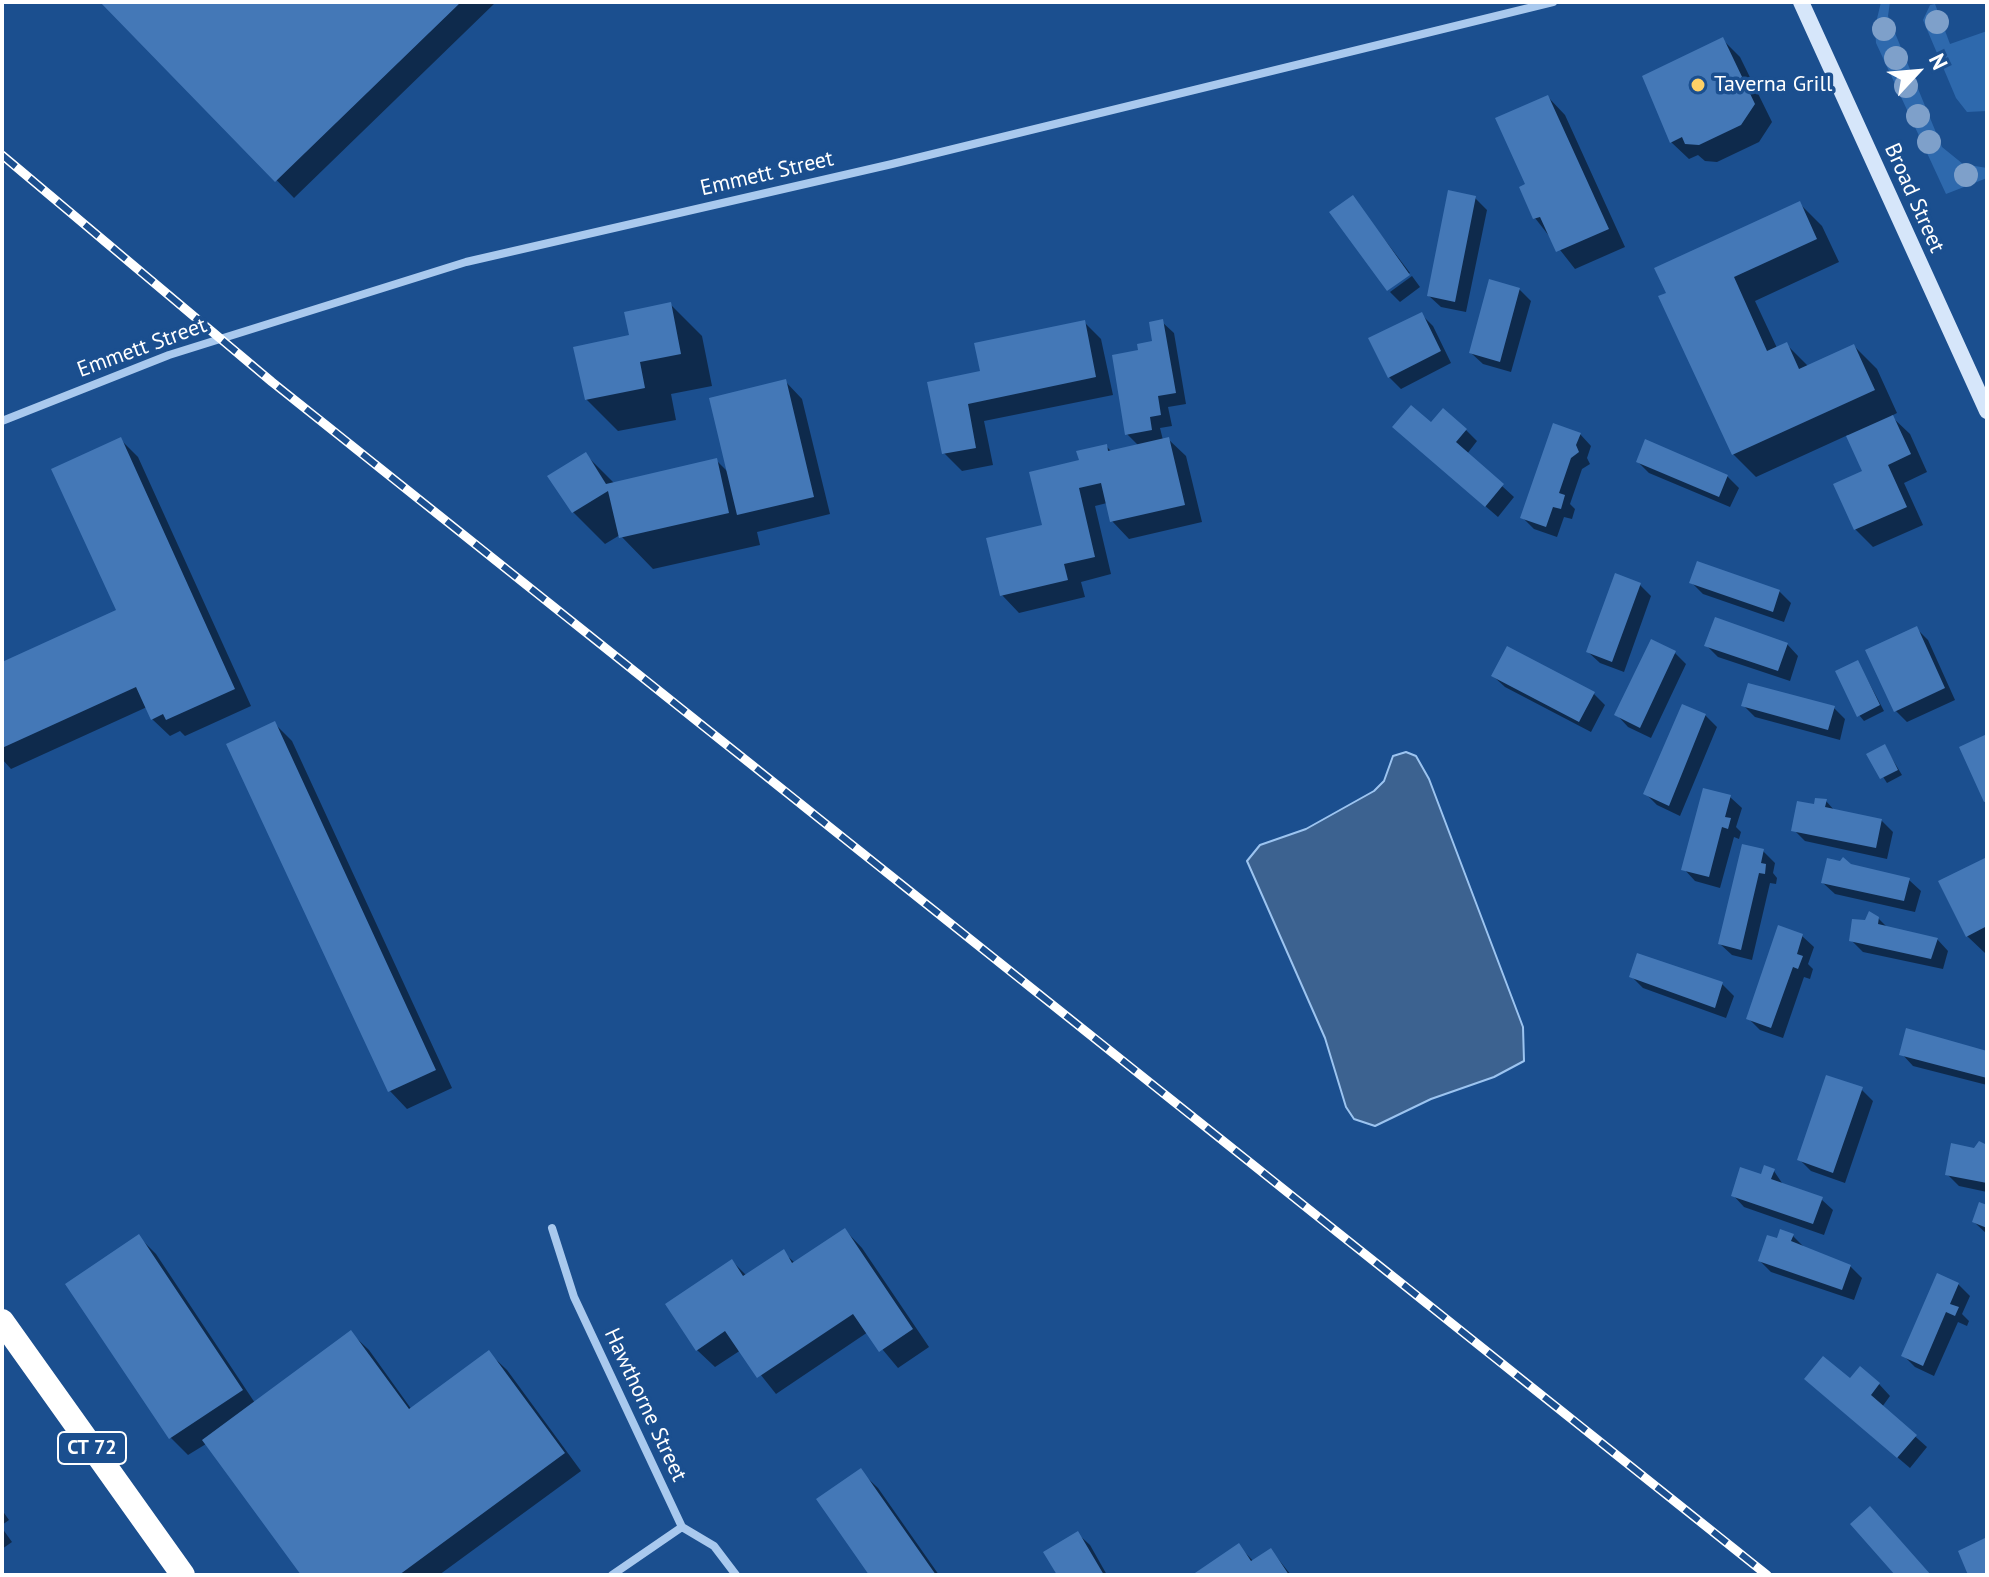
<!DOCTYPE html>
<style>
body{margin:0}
#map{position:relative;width:1989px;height:1577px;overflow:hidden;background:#1b4f8f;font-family:"PT Sans",sans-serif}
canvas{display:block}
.frame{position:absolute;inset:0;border:4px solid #fff;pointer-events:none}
.north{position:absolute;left:1877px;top:32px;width:80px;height:80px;-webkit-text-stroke:6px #1b4f8f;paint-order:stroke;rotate:64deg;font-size:22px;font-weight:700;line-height:32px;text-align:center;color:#fff}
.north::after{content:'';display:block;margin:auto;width:28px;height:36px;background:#fff;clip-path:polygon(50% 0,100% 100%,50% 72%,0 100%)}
</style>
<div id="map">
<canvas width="1989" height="1577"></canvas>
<div class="frame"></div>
<div class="north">N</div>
</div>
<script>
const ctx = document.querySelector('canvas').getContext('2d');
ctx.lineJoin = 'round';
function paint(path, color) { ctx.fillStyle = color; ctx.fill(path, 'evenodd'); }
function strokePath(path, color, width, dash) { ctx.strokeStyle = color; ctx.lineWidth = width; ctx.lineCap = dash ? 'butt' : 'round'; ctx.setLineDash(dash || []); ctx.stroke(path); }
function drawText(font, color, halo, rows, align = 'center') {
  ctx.font = font + ' "PT Sans",sans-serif'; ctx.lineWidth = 7; ctx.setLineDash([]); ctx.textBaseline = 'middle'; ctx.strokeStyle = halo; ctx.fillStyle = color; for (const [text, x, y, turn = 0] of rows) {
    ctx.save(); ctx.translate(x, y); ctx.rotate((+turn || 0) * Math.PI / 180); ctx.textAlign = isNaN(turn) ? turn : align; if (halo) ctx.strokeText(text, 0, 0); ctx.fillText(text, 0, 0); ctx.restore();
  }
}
paint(new Path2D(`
 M1881,2H1890L1888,16L1942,147L1963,164L1987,168V178L1946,194L1876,43L1875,27Z
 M1935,4L1950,44L1987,31V111L1967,112L1956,98L1923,20L1930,5Z`), '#2e69ad');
const water = new Path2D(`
 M1406,752L1416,756L1429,779L1523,1027L1524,1061L1494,1077L1431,1099L1375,1126L1354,1119L1346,1107L1325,1038L1247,861L1260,845L1306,829L1374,791L1384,781L1393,756Z`);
paint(water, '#3c6290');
strokePath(water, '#9cc4f0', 2);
paint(new Path2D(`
 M103,2H496L294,198Z
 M1723,40L1740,57L1772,122L1759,142L1717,162L1705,161L1698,155L1689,159L1671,142Z
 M1548,97L1565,115L1625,247L1575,269L1535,218L1528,185Z
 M1353,198L1410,273L1387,289Z
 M1475,198L1487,210L1466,312L1441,307L1429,296Z
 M1799,203L1822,226L1839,262L1755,301L1777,348L1786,344L1809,367L1854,346L1877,369L1897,413L1891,416L1910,434L1927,472L1904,483L1923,525L1873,547L1855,529L1864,472L1848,435L1756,477L1733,454L1661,297Z
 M1412,276L1420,287L1400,302L1390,292Z
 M1519,289L1531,301L1511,372L1483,364L1471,353Z
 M670,304L702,336L712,386L671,394L676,420L618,431L586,399L631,337Z
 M1421,314L1433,326L1451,363L1401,389L1389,377Z
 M1084,322L1101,339L1113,395L984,421L993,465L962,471L944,453L982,372Z
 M1162,322L1174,333L1186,404L1168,407L1172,426L1160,428L1163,440L1168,439L1186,456L1202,522L1129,539L1112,521L1107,503L1095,506L1111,574L1081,582L1085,597L1019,613L1002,595L1081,461L1106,446L1112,452L1139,446L1127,434L1141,352L1155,343Z
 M785,381L802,399L830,514L757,532L760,545L653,569L620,535L605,544L573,512L586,455L615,484L716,460L729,473Z
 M1431,424L1466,430L1477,441L1467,454L1514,497L1498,517L1406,438Z
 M1580,434L1591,446L1587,458L1590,464L1582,469L1570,504L1575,509L1572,519L1564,517L1557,537L1534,529L1523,518Z
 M121,440L138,457L251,706L185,736L180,731L170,736L152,719L147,707L11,769L2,759V664L119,611Z
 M1638,462L1727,476L1739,488L1730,507L1649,473Z
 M1692,583L1779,591L1791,603L1784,622L1703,594Z
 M1640,585L1651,596L1624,672L1600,663L1588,652Z
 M1917,629L1928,640L1955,700L1907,722L1895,710Z
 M1787,644L1798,656L1790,681L1718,657L1707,646Z
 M1675,653L1686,664L1651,738L1628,727L1617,715Z
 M1858,662L1884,711L1864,721L1859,715Z
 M1493,676L1594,694L1605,705L1591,732L1505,687Z
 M1744,706L1834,708L1845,719L1840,740L1755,717Z
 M1705,715L1717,727L1680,816L1657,805L1646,794Z
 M275,724L292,741L452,1088L407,1109L390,1091Z
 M1885,747L1902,775L1887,783L1869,755Z
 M1730,797L1742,808L1736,827L1741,832L1739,839L1734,837L1720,888L1695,881L1684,869Z
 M1826,801L1835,811L1881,820L1893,832L1887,859L1805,841L1794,830Z
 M1763,851L1775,863L1773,873L1777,878L1776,884L1770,883L1752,960L1732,955L1720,944Z
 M1987,859V952L1985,953L1967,936Z
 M1840,863L1909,880L1921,891L1915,912L1835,894L1823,883Z
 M1878,918L1888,928L1937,939L1948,951L1943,969L1863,952L1851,940L1866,922Z
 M1802,936L1814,947L1808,964L1813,969L1810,979L1804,977L1783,1038L1760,1030L1749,1019Z
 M1632,977L1722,984L1734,996L1726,1018L1643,988Z
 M1987,1053V1085L1913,1066L1902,1054Z
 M1861,1089L1873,1101L1845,1183L1811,1171L1800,1160Z
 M1987,1147V1192L1959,1186L1947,1174L1975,1150Z
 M1774,1171L1784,1186L1821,1199L1833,1210L1824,1235L1744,1207L1733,1195Z
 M1987,1207V1234L1974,1222Z
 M845,1230L862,1248L929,1347L898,1368L868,1332L776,1394L741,1350L715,1367L697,1350L732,1261L747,1276L783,1252L795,1263Z
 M1793,1236L1804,1247L1850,1266L1862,1278L1854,1300L1771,1272L1760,1261L1778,1240Z
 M139,1237L156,1254L255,1403L351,1333L369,1350L412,1410L489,1353L507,1370L581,1471L439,1575H304L206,1444L188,1455L171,1438L68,1284Z
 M1958,1284L1970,1296L1962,1314L1969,1321L1967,1326L1958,1322L1934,1376L1915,1367L1903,1355Z
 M1850,1381L1879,1384L1890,1396L1882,1407L1927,1447L1910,1468L1818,1390Z
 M860,1471L878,1488L939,1575H872Z
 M2,1510L9,1520L2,1525Z
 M2,1528L12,1542L2,1549Z
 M1078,1534L1090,1545L1107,1575H1059Z
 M1239,1546L1254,1562L1271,1550L1291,1575H1196Z`), '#0007');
paint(new Path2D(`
 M100,2H461L275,182Z
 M1723,37L1755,104L1741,125L1699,145L1685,144L1682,137L1670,143L1642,76Z
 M1548,95L1609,229L1556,252L1540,217L1533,219L1519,187L1525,184L1495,118Z
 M1448,190L1476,196L1455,302L1427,296Z
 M1353,195L1410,275L1387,291L1329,212Z
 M1800,201L1817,239L1734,277L1767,351L1787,342L1799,369L1854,344L1875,390L1732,455L1658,296L1666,293L1654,268Z
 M1489,279L1520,288L1500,362L1469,353Z
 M671,302L681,354L640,362L645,388L585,400L573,347L629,335L624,312Z
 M1422,312L1441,351L1388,378L1368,338Z
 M1163,319L1176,393L1158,396L1161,415L1150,417L1152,430L1125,435L1112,355L1138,350L1137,344L1152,341L1149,322Z
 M1085,320L1096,377L968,404L976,448L942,454L927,382L980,371L974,343Z
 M786,379L814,497L737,515L709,398Z
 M1411,405L1431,422L1443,408L1467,429L1456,442L1504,484L1485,507L1392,427Z
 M1893,415L1911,454L1888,465L1907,507L1854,530L1833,484L1862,471L1846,436Z
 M1553,423L1581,433L1576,445L1579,452L1571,458L1559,493L1565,495L1561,509L1553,507L1546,527L1520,518Z
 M121,437L235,689L166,720L163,714L151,720L136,687L2,748V662L116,610L51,469Z
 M1169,437L1185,505L1110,522L1101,483L1079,488L1095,557L1064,564L1068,580L1000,596L986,538L1042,525L1029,472L1079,460L1076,451L1107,444L1108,451Z
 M1645,439L1728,475L1719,497L1636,462Z
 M586,452L606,484L717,458L729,513L619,538L608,491L572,513L547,476Z
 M1697,561L1780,590L1773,612L1689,583Z
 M1615,573L1641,583L1612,662L1586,652Z
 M1715,617L1788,643L1778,671L1704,646Z
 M1917,626L1945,688L1894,712L1865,650Z
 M1651,639L1676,651L1640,728L1614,715Z
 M1507,646L1595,692L1579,722L1491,676Z
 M1858,660L1880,705L1857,717L1835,671Z
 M1748,683L1835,706L1828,730L1741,706Z
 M1682,704L1706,714L1669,806L1643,794Z
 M275,721L436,1070L388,1092L226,744Z
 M1987,734V801L1984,802L1959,747Z
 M1885,744L1898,770L1880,779L1866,754Z
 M1703,788L1731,795L1725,817L1731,818L1728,829L1722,827L1709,877L1681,870Z
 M1815,798L1827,799L1825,807L1882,819L1876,848L1791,831L1797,801L1814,804Z
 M1742,844L1764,849L1761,863L1766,864L1765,874L1759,873L1741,950L1718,944Z
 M1843,857L1851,864L1910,878L1904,901L1821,883L1827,858L1840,861Z
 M1987,857V926L1966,937L1938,881Z
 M1869,911L1879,917L1878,924L1938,938L1931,959L1849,941L1852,919L1865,920Z
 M1778,925L1803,934L1797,954L1803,956L1798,969L1793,967L1771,1028L1746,1019Z
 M1637,953L1723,982L1715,1008L1629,977Z
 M1906,1028L1987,1051V1078L1899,1055Z
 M1826,1075L1863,1087L1833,1173L1797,1160Z
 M1979,1141L1987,1145V1183L1945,1175L1951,1143L1974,1148Z
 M1764,1165L1775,1169L1771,1179L1823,1197L1813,1224L1731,1196L1740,1167L1761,1174Z
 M1979,1202L1987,1205V1228L1972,1222Z
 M845,1228L913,1329L879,1352L853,1314L757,1378L725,1331L696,1351L665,1304L732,1259L743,1276L784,1249L792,1263Z
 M1780,1229L1794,1234L1791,1241L1851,1265L1842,1290L1758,1261L1767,1235L1777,1238Z
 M139,1234L243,1390L169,1439L65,1284Z
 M1937,1273L1959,1283L1950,1304L1959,1307L1955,1316L1946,1312L1923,1366L1901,1356Z
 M351,1330L409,1409L489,1350L565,1453L399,1575H301L202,1440Z
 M1823,1356L1850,1378L1860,1366L1880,1383L1871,1395L1917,1435L1897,1458L1804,1379Z
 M861,1468L936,1575H869L816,1499Z
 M1870,1506L1931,1575H1895L1850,1524Z
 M1078,1531L1104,1575H1057L1043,1552Z
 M1985,1538L1987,1575H1968L1958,1551Z
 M1239,1543L1251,1561L1271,1548L1289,1575H1192Z`), '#4478b7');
strokePath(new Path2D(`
 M2,421L169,355L466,262L892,164L1553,2
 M552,1228L574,1297L682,1527L714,1546L736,1575
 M612,1575L682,1527`), '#a9c9ee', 8);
strokePath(new Path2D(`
 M1801,2L1987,411`), '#d6e6fa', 16);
strokePath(new Path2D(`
 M2,1321L183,1575`), '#fff', 24);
const rail = new Path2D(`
 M2,155L272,382L1767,1575`);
strokePath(rail, '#fff', 9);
strokePath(rail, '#1b4f8f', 6, [18]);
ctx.fillStyle = '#7ea0ca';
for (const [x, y] of [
 [1937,22],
 [1884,29],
 [1896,58],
 [1906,86],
 [1918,116],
 [1929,142],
 [1966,175]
]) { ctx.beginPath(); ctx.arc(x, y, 12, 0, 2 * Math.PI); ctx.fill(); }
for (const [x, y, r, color] of [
 [1698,85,8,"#ffd166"]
]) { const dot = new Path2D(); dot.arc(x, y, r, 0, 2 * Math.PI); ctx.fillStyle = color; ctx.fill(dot); strokePath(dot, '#1b4f8f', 3); }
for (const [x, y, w] of [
 [92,1448,68]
]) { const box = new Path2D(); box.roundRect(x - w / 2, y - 16, w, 32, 6); ctx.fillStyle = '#1b4f8f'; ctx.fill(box); strokePath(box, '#fff', 2); }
drawText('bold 20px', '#fff', null, [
 ["CT 72",92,1448]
]);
drawText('22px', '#fff', '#1b4f8f', [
 ["Taverna Grill",1714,85]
], 'left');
drawText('22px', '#fff', '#1b4f8f', [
 ["Emmett Street",767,174,-13],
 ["Broad Street",1914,198,66],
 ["Emmett Street",142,348,-20],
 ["Hawthorne Street",645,1405,65]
]);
</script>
